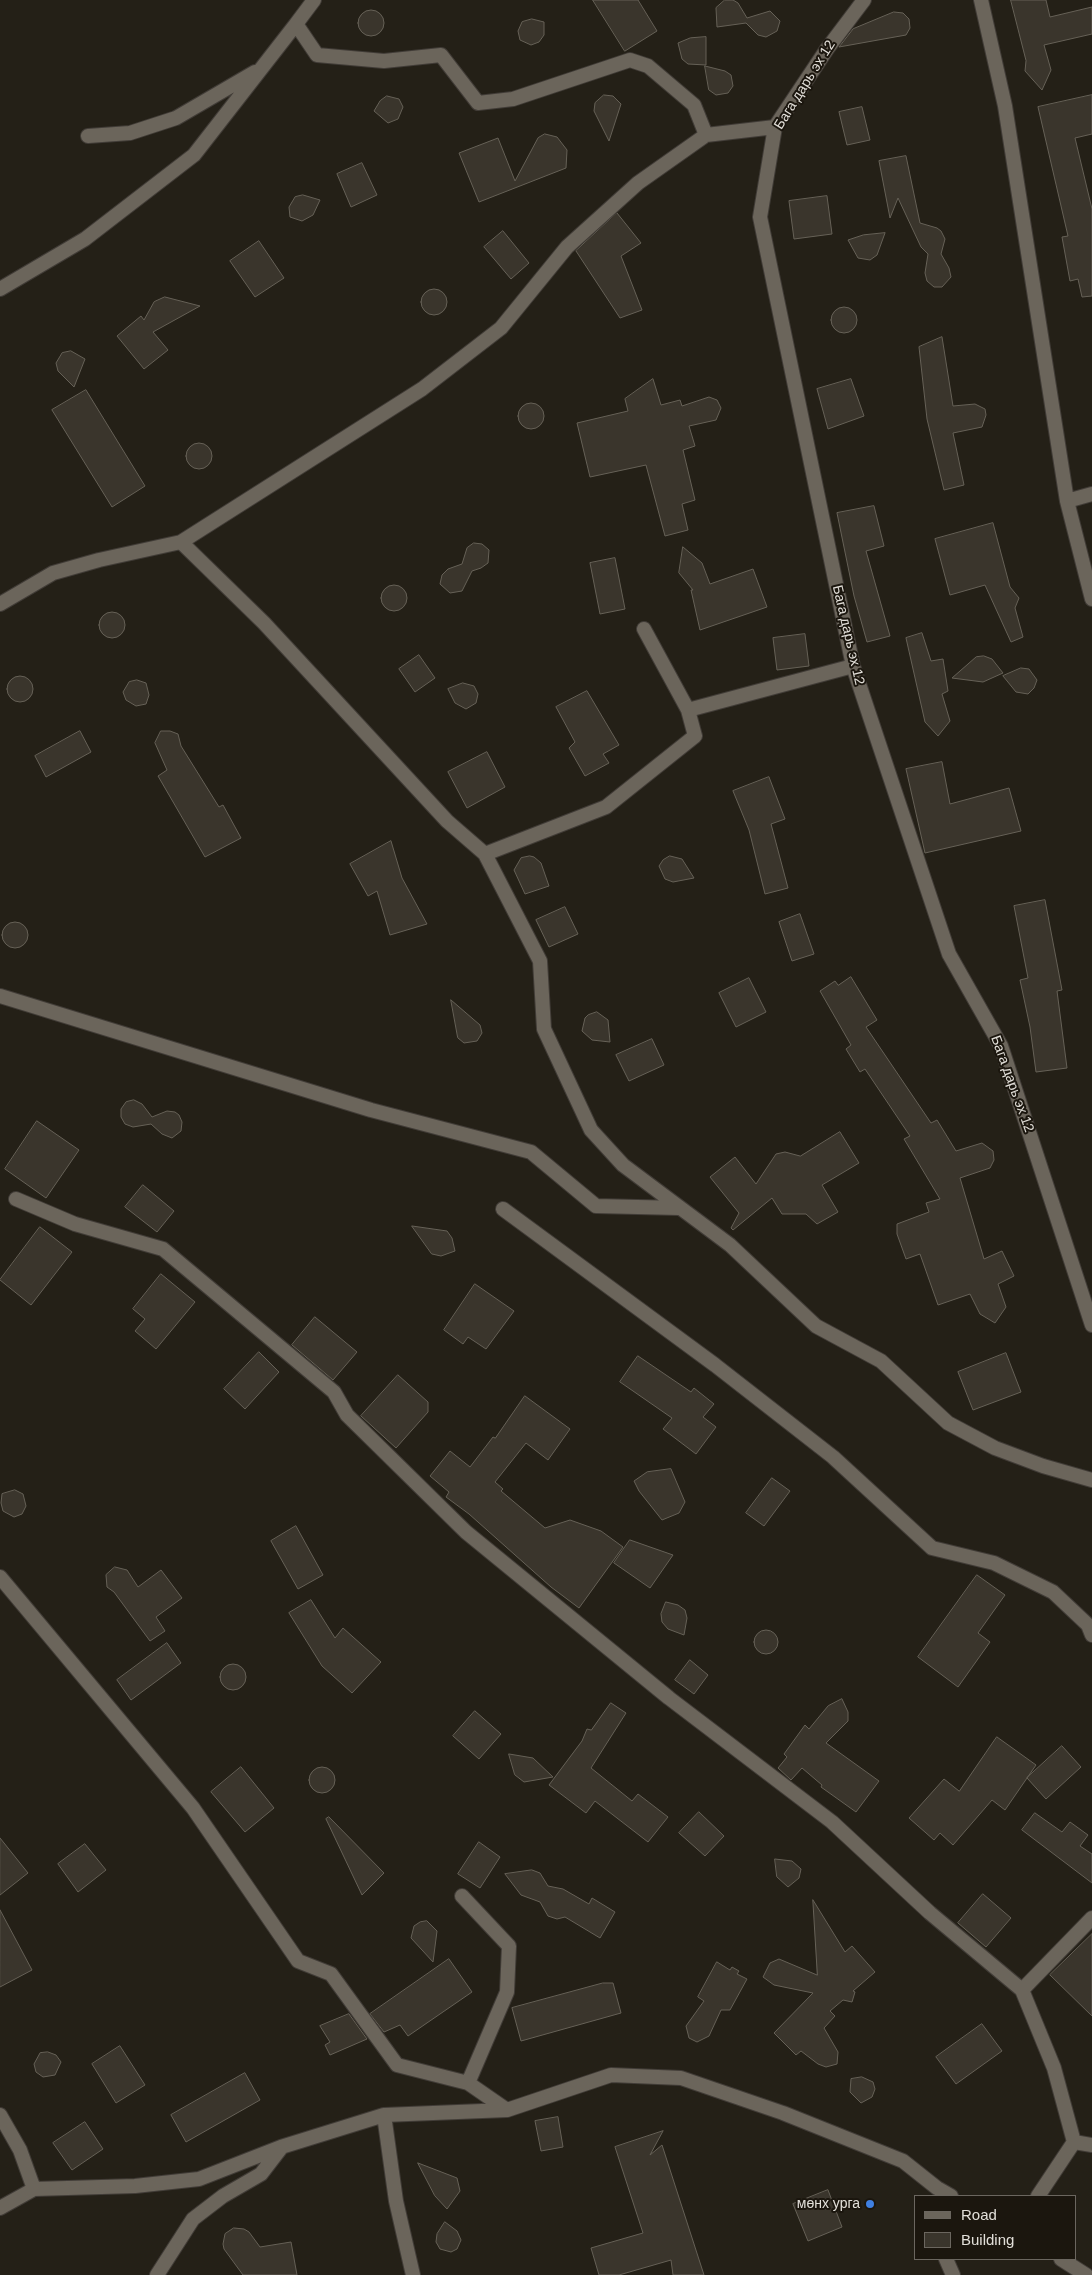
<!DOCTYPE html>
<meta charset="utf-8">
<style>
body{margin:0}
#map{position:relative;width:1092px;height:2275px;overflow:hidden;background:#242017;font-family:Arial,sans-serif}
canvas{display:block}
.legend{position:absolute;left:914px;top:2195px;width:162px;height:65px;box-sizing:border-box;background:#1b160e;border:1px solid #6b665f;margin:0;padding:6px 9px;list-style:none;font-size:15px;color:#e2dfd9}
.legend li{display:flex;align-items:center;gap:10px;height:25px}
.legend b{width:25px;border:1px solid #6b665f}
</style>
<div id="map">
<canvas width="1092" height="2275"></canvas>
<ul class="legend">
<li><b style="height:6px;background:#6b655b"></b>Road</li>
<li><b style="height:14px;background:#3a352c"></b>Building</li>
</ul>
</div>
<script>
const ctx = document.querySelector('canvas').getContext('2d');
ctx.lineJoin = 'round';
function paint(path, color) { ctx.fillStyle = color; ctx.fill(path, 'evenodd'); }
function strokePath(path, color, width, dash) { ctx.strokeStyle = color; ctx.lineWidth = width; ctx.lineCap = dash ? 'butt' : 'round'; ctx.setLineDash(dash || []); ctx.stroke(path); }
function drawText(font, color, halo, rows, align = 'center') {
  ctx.font = font + ' Arial,sans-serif'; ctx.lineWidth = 4; ctx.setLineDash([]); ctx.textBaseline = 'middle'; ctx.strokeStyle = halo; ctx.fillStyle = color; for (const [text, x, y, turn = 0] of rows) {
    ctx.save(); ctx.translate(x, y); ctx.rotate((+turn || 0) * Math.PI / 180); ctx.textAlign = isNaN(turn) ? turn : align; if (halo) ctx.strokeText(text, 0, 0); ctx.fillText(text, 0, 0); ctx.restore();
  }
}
const building = new Path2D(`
 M593,0H638L657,31L625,51Z
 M725,0H733L738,3L747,18L770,11L780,21L777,31L766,37L758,35L746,23L717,27L716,8Z
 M1011,0H1046L1050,17L1092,7V34L1044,45L1051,70L1042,90L1025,71L1026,61Z
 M358 23a13 13 0 1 1 26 0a13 13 0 1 1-26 0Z
 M894,12L903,13L909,19L910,28L906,35L839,47L853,29Z
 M532,19L544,22V35L539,42L531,45L520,40L518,31L522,22Z
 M706,37V65L688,64L682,59L678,43L690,38Z
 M705,66L725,71L731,75L733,86L728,93L716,95L709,90Z
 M604,95L613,96L621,104L609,141L594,111L595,103Z
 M1092,95V134L1075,138L1092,209V296L1082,297L1078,279L1070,281L1062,237L1068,236L1038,107Z
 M387,96L399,99L403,107L398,119L388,123L374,111L380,101Z
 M862,107L870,140L847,145L839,112Z
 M545,134L557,137L567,150L566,168L479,202L459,153L498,138L515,181L538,138Z
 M906,156L920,223L937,228L941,231L945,239L941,254L949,268L951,277L942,287H934L927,281L925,273L928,254L921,247L898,198L890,218L879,161Z
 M362,163L377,195L351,207L337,174Z
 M303,195L320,200L313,215L302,221L290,217L289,207L295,197Z
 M827,196L832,234L794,239L789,201Z
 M617,213L641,243L621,256L642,310L620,318L576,251Z
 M503,231L529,263L511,279L484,247Z
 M885,233L877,255L870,260L858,258L848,240L863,235Z
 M259,241L284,278L255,297L230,261Z
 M421 302a13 13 0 1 1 26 0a13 13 0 1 1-26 0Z
 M165,297L200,306L153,332L168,350L144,369L117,336L141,316L144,320L154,302Z
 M831 320a13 13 0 1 1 26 0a13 13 0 1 1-26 0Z
 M942,337L953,406L975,404L985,409L986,415L982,427L953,433L964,485L944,490L927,419L919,347Z
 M71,351L85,359L74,387L58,371L56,363L62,353Z
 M653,379L661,405L680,400L682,406L709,397L717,400L721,408L716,420L689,426L695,446L683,450L695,500L682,504L688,530L665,536L646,465L590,477L577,423L628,411L625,399Z
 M851,379L864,416L828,429L817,389Z
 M86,390L145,486L112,507L52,410Z
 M518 416a13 13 0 1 1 26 0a13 13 0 1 1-26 0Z
 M186 456a13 13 0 1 1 26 0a13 13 0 1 1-26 0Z
 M874,506L884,546L866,551L890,636L867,642L854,596L837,513Z
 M993,523L1010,587L1019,598L1015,608L1023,637L1011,642L985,585L950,595L935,539Z
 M474,543L482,544L489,550L488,563L481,568L472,571L462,591L450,593L440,584L442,575L448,569L462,564L467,548Z
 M683,547L702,563L710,584L753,569L767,607L700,630L691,590H693L679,573Z
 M615,558L625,609L600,614L590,563Z
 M381 598a13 13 0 1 1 26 0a13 13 0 1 1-26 0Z
 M99 625a13 13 0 1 1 26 0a13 13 0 1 1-26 0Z
 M922,633L931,661L943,659L948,691L942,694L950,721L938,736L925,722L906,638Z
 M805,634L809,666L777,670L773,638Z
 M419,655L435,678L415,692L399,669Z
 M984,656L992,659L1003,673L983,682L952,678L976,657Z
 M1021,668L1029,669L1037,680L1034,688L1028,694L1016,692L1003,676Z
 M7 689a13 13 0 1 1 26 0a13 13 0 1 1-26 0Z
 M137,680L146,683L149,695L146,704L136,706L126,700L123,692L129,682Z
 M463,683L474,686L478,694L476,703L466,709L455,703L448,689Z
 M587,691L619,745L603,754L609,763L585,776L569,748L575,742L556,707Z
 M80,731L91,752L46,777L35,756Z
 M161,731H170L178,734L181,746L219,807L223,805L241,838L205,857L158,776L167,770L155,743Z
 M487,752L505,787L467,808L448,772Z
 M942,762L950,804L1009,788L1021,831L925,853L906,769Z
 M769,777L785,819L771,824L788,888L765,894L749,830L733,791Z
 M391,841L402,878L427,924L390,935L377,891L368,896L350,864Z
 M530,856L534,857L541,863L549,886L525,894L514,870L521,858Z
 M670,856L682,859L694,878L673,882L665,879L659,866L663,860Z
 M1045,900L1062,990L1057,991L1067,1068L1036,1072L1030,1027L1020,980L1028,978L1014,906Z
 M565,907L578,934L549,947L536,920Z
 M800,914L814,954L792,961L779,922Z
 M2 935a13 13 0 1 1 26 0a13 13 0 1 1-26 0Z
 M851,977L877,1020L866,1027L931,1123L937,1120L956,1151L982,1143L993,1151L994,1160L990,1168L960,1178L984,1259L1002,1251L1014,1276L998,1284L1006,1307L995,1323L980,1314L970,1294L938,1305L920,1254L906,1259L897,1234V1224L929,1212L926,1203L940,1199L904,1139L910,1136L865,1069L860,1072L846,1049L851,1045L820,991L835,981L838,985Z
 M749,978L766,1012L736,1027L719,993Z
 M451,1000L480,1025L482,1033L477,1041L464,1043L458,1038Z
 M597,1012L608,1020L610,1042L592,1040L582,1031L585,1018L588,1015Z
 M652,1039L664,1065L629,1081L616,1055Z
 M134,1100L142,1104L152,1117L167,1111L175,1112L179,1115L182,1122L181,1131L172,1138L162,1134L151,1124L133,1127L125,1124L121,1117V1109L126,1102Z
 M37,1121L79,1150L46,1198L5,1169Z
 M840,1132L859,1163L822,1185L838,1212L817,1224L806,1214H782L772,1198L733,1230L731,1228L739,1213L710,1177L735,1157L756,1184L776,1154L785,1152L800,1156Z
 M143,1185L174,1211L157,1232L125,1207Z
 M412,1226L447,1231L452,1238L455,1251L441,1256L432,1254Z
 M40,1227L72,1252L31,1305L0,1280Z
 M161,1274L195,1302L156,1349L135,1331L145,1319L133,1309Z
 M475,1284L514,1311L486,1349L468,1337L463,1344L444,1330Z
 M315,1317L357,1352L333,1380L292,1345Z
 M259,1352L279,1372L245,1409L224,1389Z
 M1006,1353L1021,1392L973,1410L958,1372Z
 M638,1356L691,1392L694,1388L714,1404L703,1417L716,1427L696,1454L663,1429L672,1418L620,1382Z
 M398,1375L428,1402V1412L396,1448L361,1416Z
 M525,1396L570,1429L548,1460L526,1443L495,1482L503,1489L501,1491L545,1528L570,1520L601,1531L623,1547L579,1608L551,1587L469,1514L446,1497L449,1492L430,1476L450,1451L470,1467L493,1437L495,1438Z
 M671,1469L685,1502L679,1513L662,1520L639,1491L634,1481L647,1472Z
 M772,1478L790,1491L764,1526L746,1513Z
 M15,1490L23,1494L26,1506L22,1514L14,1517L3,1511L1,1503L2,1494Z
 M296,1526L323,1575L298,1589L271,1541Z
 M630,1540L673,1555L650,1588L614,1563Z
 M115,1567L127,1570L138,1587L161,1570L182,1598L156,1617L165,1631L150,1641L114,1592L107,1587L106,1575Z
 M977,1575L1005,1595L978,1633L990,1642L958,1687L918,1657Z
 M311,1600L335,1638L343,1628L381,1662L352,1693L322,1666L289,1613Z
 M666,1602L678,1605L685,1610L687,1618L684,1635L668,1629L662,1622L661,1614Z
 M754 1642a12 12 0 1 1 24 0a12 12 0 1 1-24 0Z
 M167,1643L181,1663L131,1700L117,1680Z
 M690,1660L708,1675L694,1694L675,1680Z
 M220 1677a13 13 0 1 1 26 0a13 13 0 1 1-26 0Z
 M842,1699L848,1712V1721L826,1743L879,1781L856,1812L821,1787L822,1785L802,1768L791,1780L778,1768L787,1757L784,1754L805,1725L809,1729L828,1706Z
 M611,1703L626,1713L591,1768L632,1801L638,1794L668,1817L648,1842L595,1801L586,1813L549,1785L582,1741L587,1729L591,1730Z
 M475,1711L501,1734L479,1759L453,1736Z
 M997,1737L1036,1765L1005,1810L992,1800L953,1845L940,1833L934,1840L909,1818L944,1779L959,1791Z
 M1062,1746L1081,1767L1046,1799L1027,1778Z
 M509,1754L533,1758L553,1777L524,1782L515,1775Z
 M241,1767L274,1808L245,1832L211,1792Z
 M309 1780a13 13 0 1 1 26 0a13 13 0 1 1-26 0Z
 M699,1812L724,1836L705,1856L679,1833Z
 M1035,1813L1062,1832L1070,1822L1088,1835L1080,1846L1092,1854V1883L1022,1830Z
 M329,1817L384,1873L362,1895L326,1819Z
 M0,1838L28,1873L0,1895Z
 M479,1842L500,1857L480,1888L458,1874Z
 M85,1844L106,1870L78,1892L58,1864Z
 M775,1859L792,1861L801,1869L799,1878L788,1887L777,1877Z
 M532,1870L540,1873L548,1886L563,1889L589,1904L592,1898L615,1912L600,1938L565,1917L557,1919L548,1916L540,1902L521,1895L505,1874Z
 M983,1894L1011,1918L986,1947L958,1923Z
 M813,1900L845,1952L852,1946L875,1972L853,1991L855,1992L852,2002L843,2000L830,2011L835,2016L824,2028L838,2052L837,2064L826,2067L818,2064L801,2051L796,2055L774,2033L813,1993L774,1985L763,1977L770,1963L779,1959L817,1975Z
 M0,1910L32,1970L0,1987Z
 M427,1921L437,1931L433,1962L411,1938L414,1926L420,1922Z
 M1092,1934V2016L1050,1975Z
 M449,1959L472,1992L408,2036L400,2025L384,2032L370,2014Z
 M717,1962L730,1970L732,1967L739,1971L737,1974L747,1979L730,2010H721L709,2036L697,2042L689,2038L686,2026L704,2001L698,1997Z
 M603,1983H613L621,2013L521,2041L512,2008Z
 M349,2014L367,2039L330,2055L325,2045L330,2042L320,2026Z
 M982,2024L1002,2051L956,2084L936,2057Z
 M120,2046L145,2085L116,2103L92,2064Z
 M48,2052L56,2055L61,2062L55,2075L43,2077L36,2072L34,2064L40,2053Z
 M245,2073L260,2100L186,2142L171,2115Z
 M862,2077L873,2082L875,2089L872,2097L861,2103L850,2092L851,2079Z
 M558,2117L563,2147L541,2151L535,2121Z
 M85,2122L103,2149L72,2170L53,2143Z
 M663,2131L650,2155L662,2145L704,2275H673L671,2260L619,2275H599L591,2248L643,2233L615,2147Z
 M418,2163L457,2178L460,2191L447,2209L435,2196Z
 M828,2190L842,2227L808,2241L793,2204Z
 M445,2222L457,2231L461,2240L457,2249L451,2252L440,2249L436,2242L437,2234Z
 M234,2228L244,2229L249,2232L260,2247L291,2242L297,2275H243L224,2249L223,2244L225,2234Z`);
paint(building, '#3a352c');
strokePath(building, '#666157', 1);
const minor = new Path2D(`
 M314,0L296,24L317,55L384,61L441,55L478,103L513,99L630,60L648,66L694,105L706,135
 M864,0L827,49L775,127L760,217L853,666L949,954L1001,1046L1092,1325
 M981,0L1005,106L1067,501L1092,599
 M88,136L130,133L176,118L255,72
 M0,289L85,239L194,155L296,24
 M1067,501L1092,494
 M181,542L264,623L447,821L485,854L540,961L544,1029L591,1130L623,1165L730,1245L816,1326L881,1361L948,1423L995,1448L1043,1466L1092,1480
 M0,604L53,573L99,560L181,542L422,389L501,328L567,247L638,183L706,135L775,127
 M644,629L688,710
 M485,854L606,807L695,736L688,710L853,666
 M0,996L371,1110L531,1152L596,1206L679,1208
 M16,1199L75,1224L163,1249L334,1392L347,1415L466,1532L669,1698L832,1822L930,1913L1022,1990L1054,2068L1074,2142L1038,2196
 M503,1209L715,1365L833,1457L932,1548L994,1563L1053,1592L1088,1625L1092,1635
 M0,1577L193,1808L298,1961L331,1974L397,2065L468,2083L507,2110
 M462,1896L509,1946L507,1992L468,2083
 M1022,1990L1092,1918
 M0,2115L20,2150L34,2189
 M384,2115L396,2201L413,2275
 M1074,2142L1092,2145
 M0,2208L34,2189L135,2186L199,2179L281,2147L384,2115L507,2110L611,2075L681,2078L783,2113L903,2161L937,2188L951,2196
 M946,2259L953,2275
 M1061,2259L1086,2275
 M157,2275L193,2219L223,2196L261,2174L281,2148`);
strokePath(minor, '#413c37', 16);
strokePath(minor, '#6b655b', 14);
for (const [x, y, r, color] of [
 [870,2204,5,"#3f7fe0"]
]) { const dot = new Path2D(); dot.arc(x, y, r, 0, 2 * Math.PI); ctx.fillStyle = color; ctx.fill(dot); strokePath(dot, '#1b160e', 2); }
drawText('14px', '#e2dfd9', '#1b160e', [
 ["Бага дарь эх 12",805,85,-58],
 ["Бага дарь эх 12",848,635,77],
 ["Бага дарь эх 12",1012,1084,70]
]);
drawText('14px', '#e2dfd9', '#1b160e', [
 ["мөнх урга",860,2204]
], 'right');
</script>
